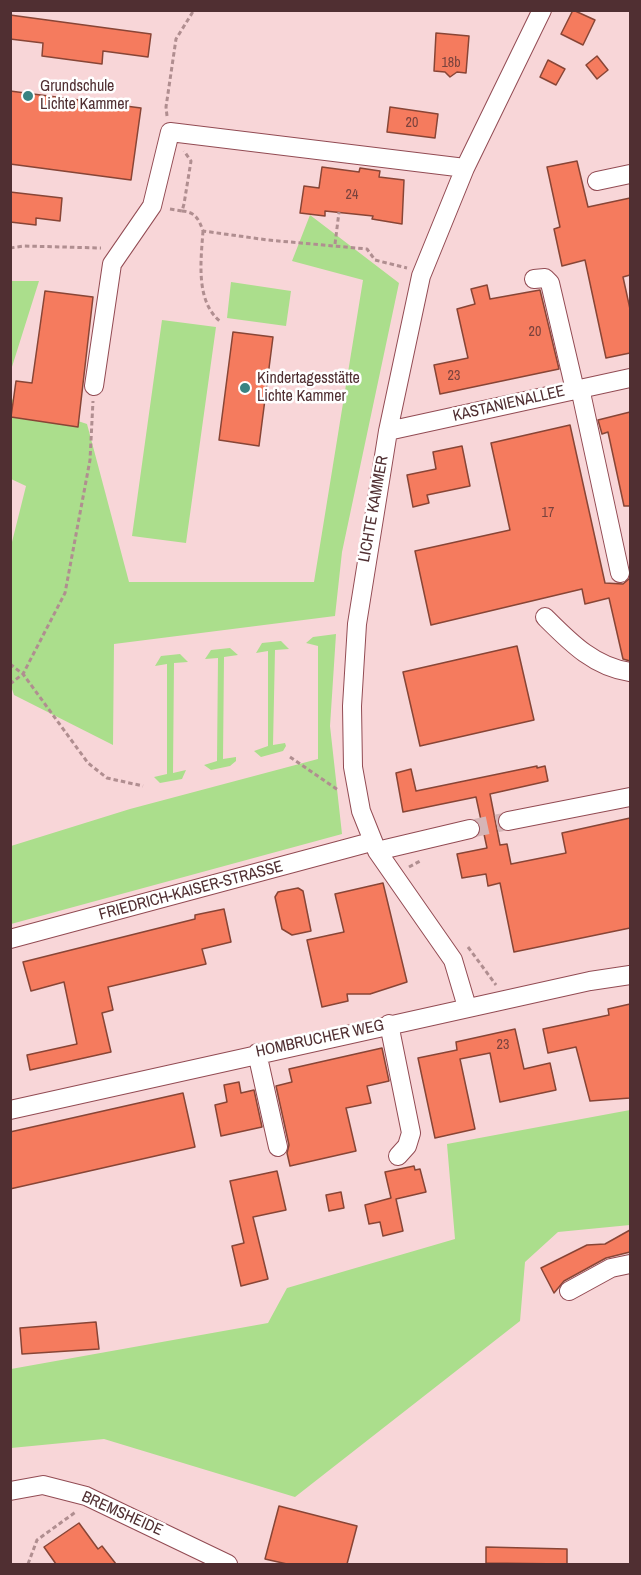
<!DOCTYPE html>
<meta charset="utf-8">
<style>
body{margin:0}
#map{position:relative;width:641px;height:1575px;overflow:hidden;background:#f8d6d8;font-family:"Archivo Narrow",sans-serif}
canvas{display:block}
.frame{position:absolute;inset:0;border:12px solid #502f32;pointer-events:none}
</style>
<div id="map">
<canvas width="641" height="1575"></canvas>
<div class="frame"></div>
</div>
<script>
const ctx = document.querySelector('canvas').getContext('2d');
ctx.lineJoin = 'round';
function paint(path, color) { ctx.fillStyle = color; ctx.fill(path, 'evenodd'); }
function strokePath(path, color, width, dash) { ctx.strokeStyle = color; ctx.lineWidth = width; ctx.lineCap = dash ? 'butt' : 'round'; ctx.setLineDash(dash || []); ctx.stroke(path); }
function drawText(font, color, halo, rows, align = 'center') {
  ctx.font = font + ' "Archivo Narrow",sans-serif'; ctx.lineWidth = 5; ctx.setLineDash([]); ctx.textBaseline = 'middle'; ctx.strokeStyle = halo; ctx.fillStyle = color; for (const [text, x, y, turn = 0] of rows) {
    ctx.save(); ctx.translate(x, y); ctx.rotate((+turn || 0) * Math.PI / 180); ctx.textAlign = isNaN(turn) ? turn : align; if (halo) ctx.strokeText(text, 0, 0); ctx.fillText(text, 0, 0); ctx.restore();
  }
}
paint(new Path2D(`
 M310,215L399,283L342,552L335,616L114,644L113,745L14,695L10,683L11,546L26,486L11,479V399L87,424L129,582H314L363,280L292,261Z
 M11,281H39L11,370L10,281Z
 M231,282L291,291L286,326L227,318Z
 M162,320L216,327L186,543L132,536Z
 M336,634L330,726L342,834L11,924V846L130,809L318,759V646L306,643L313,637Z
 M281,641L289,649L275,650L273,745L285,743L286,746L283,751L261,757L254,751L268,746V651L256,653L262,643Z
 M230,648L238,655L224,657L223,759L236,757V761L230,766L211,770L204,765L217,761L218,658L205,659L211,650Z
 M180,654L188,662L174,663L173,773L186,770L182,779L160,783L154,777L167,774V664L155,666L161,656Z
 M630,1110V1225L558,1232L525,1262L520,1321L295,1497L104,1439L11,1448V1369L268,1323L287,1288L455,1239L447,1144Z`), '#abde8c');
const building = new Path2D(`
 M573,10L595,20L583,45L561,34Z
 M10,15L151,34L148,57L103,51L102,64L42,56L43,43L10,39Z
 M436,33L469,36L466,73L457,72L450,77L445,72L434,71Z
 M597,56L608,70L597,79L586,65Z
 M548,60L565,69L556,85L540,77Z
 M10,91L141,108L131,180L10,164Z
 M390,107L438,114L435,138L387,132Z
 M577,161L588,207L630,198V275L623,277L630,309V353L606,358L585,260L562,266L554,229L560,227L547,167Z
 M322,167L359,172L360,168L380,171L379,177L404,180L402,224L372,219L373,216L325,211V216L300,213L304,186L319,188Z
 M10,192L62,198L60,221L36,218V225L10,222Z
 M487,285L490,299L540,290L559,369L440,394L434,365L468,358L457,309L475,304L471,289Z
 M45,291L93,297L78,427L11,417L16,381L32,383Z
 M233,332L273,337L259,446L219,440Z
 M630,412V506H624L608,432L602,434L598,420Z
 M570,425L605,583L623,584L630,578V661L623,659L609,598L585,604L582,589L431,625L415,551L510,530L491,443Z
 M462,446L470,486L427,495L429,503L413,507L407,475L436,469L433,452Z
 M517,646L534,720L420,746L403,672Z
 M537,766V768L545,766L548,781L490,794L500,845L507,844L511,864L566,853L562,833L630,818V928L514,952L500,883L488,886L486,874L462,878L457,854L487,848L476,797L403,812L396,773L411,769L416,791Z
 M383,883L407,982L370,994H347L348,1001L322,1007L307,940L344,932L335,894Z
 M298,888L303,891L311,931L292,935L282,929L275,897L278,892Z
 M224,909L231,942L202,949L206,964L108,987L113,1010L102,1013L111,1052L30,1070L27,1055L77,1044L64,982L31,991L23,962L195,919V915Z
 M630,1004V1098L590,1101L576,1047L548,1053L543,1029L609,1015L608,1009Z
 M515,1029L524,1069L550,1063L556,1090L500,1102L490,1053L460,1059L475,1129L435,1138L418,1058L457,1050L456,1042Z
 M382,1048L389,1081L367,1086L371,1103L346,1108L356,1151L290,1166L287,1153L289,1145L276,1086L292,1082L289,1069Z
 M239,1082L241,1093L254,1090L262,1127L221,1136L215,1105L227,1102L224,1085Z
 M183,1093L195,1147L10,1189V1132Z
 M414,1166L415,1170L420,1169L426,1192L396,1199L403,1231L383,1236L380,1222L369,1224L365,1205L391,1198L385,1172Z
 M277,1171L286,1210L253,1217L268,1279L241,1286L232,1246L244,1243L230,1181Z
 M341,1192L344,1208L329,1211L326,1195Z
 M630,1230V1252L606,1258L564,1281L554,1293L541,1268L587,1245L605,1244Z
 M96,1322L99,1349L22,1354L20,1328Z
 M279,1506L357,1526L347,1564H287L265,1559Z
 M79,1523L98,1549L102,1546L116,1564H56L44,1547Z
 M486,1547L567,1549V1564L486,1563Z`);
paint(building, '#f57b5e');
strokePath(building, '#884536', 1.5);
strokePath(new Path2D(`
 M470,829L508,821`), '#d6b5b7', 18, [18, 9]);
const minor = new Path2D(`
 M597,181L630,174
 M534,279L545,278L550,283L575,390
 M94,386L112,264L152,206L170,132L465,168
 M580,388L620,573
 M388,431L630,378
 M545,617C570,642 594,667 630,672
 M508,821L630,797
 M377,851L470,829
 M10,939L371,842
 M467,1007L453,960L377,851L361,811L353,767L352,706L357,624L388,431L421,276L465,168L542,10
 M389,1024L411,1133L407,1146L398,1156
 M257,1053L278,1147
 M10,1110L590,981L630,975
 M569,1291L611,1268L630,1264
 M10,1491L43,1485L86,1496L228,1564`);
strokePath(minor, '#924b53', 20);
strokePath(new Path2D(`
 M167,116L166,107L176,39L194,10
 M170,209L182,211L184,204L191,161L184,151
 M182,211C195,212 199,219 203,231L268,240L367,249L375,260L407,268
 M203,231C201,260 195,302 221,322
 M335,244L339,212
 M10,248L24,246L101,248
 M10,664L23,674L88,763L107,778L143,786
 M10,684L23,674L65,593L90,460L93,401
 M290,757L338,790
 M409,867L422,860
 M468,947L496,985
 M28,1564L37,1540L77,1511`), '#b08e90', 3, [4.5, 3]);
strokePath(minor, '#fff', 18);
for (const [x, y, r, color] of [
 [28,96,6,"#3a8382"],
 [245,388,6,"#3a8382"]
]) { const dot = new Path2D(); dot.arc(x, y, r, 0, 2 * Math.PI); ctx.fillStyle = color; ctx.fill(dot); strokePath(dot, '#fff', 2); }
drawText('14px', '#79423d', null, [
 ["18b",451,63],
 ["20",412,123],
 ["24",352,195],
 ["20",535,332],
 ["23",454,376],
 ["17",548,513],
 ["23",503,1045]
]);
drawText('16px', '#502f32', '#fff', [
 ["Grundschule",40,87],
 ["Lichte Kammer",40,105],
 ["Kindertagesstätte",257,379],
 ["Lichte Kammer",257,397]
], 'left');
drawText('16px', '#502f32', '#fff', [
 ["KASTANIENALLEE",509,404,-13],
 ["LICHTE KAMMER",374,509,-80],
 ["FRIEDRICH-KAISER-STRASSE",191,891,-15],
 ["HOMBRUCHER WEG",320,1039,-12],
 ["BREMSHEIDE",122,1514,24]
]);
</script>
